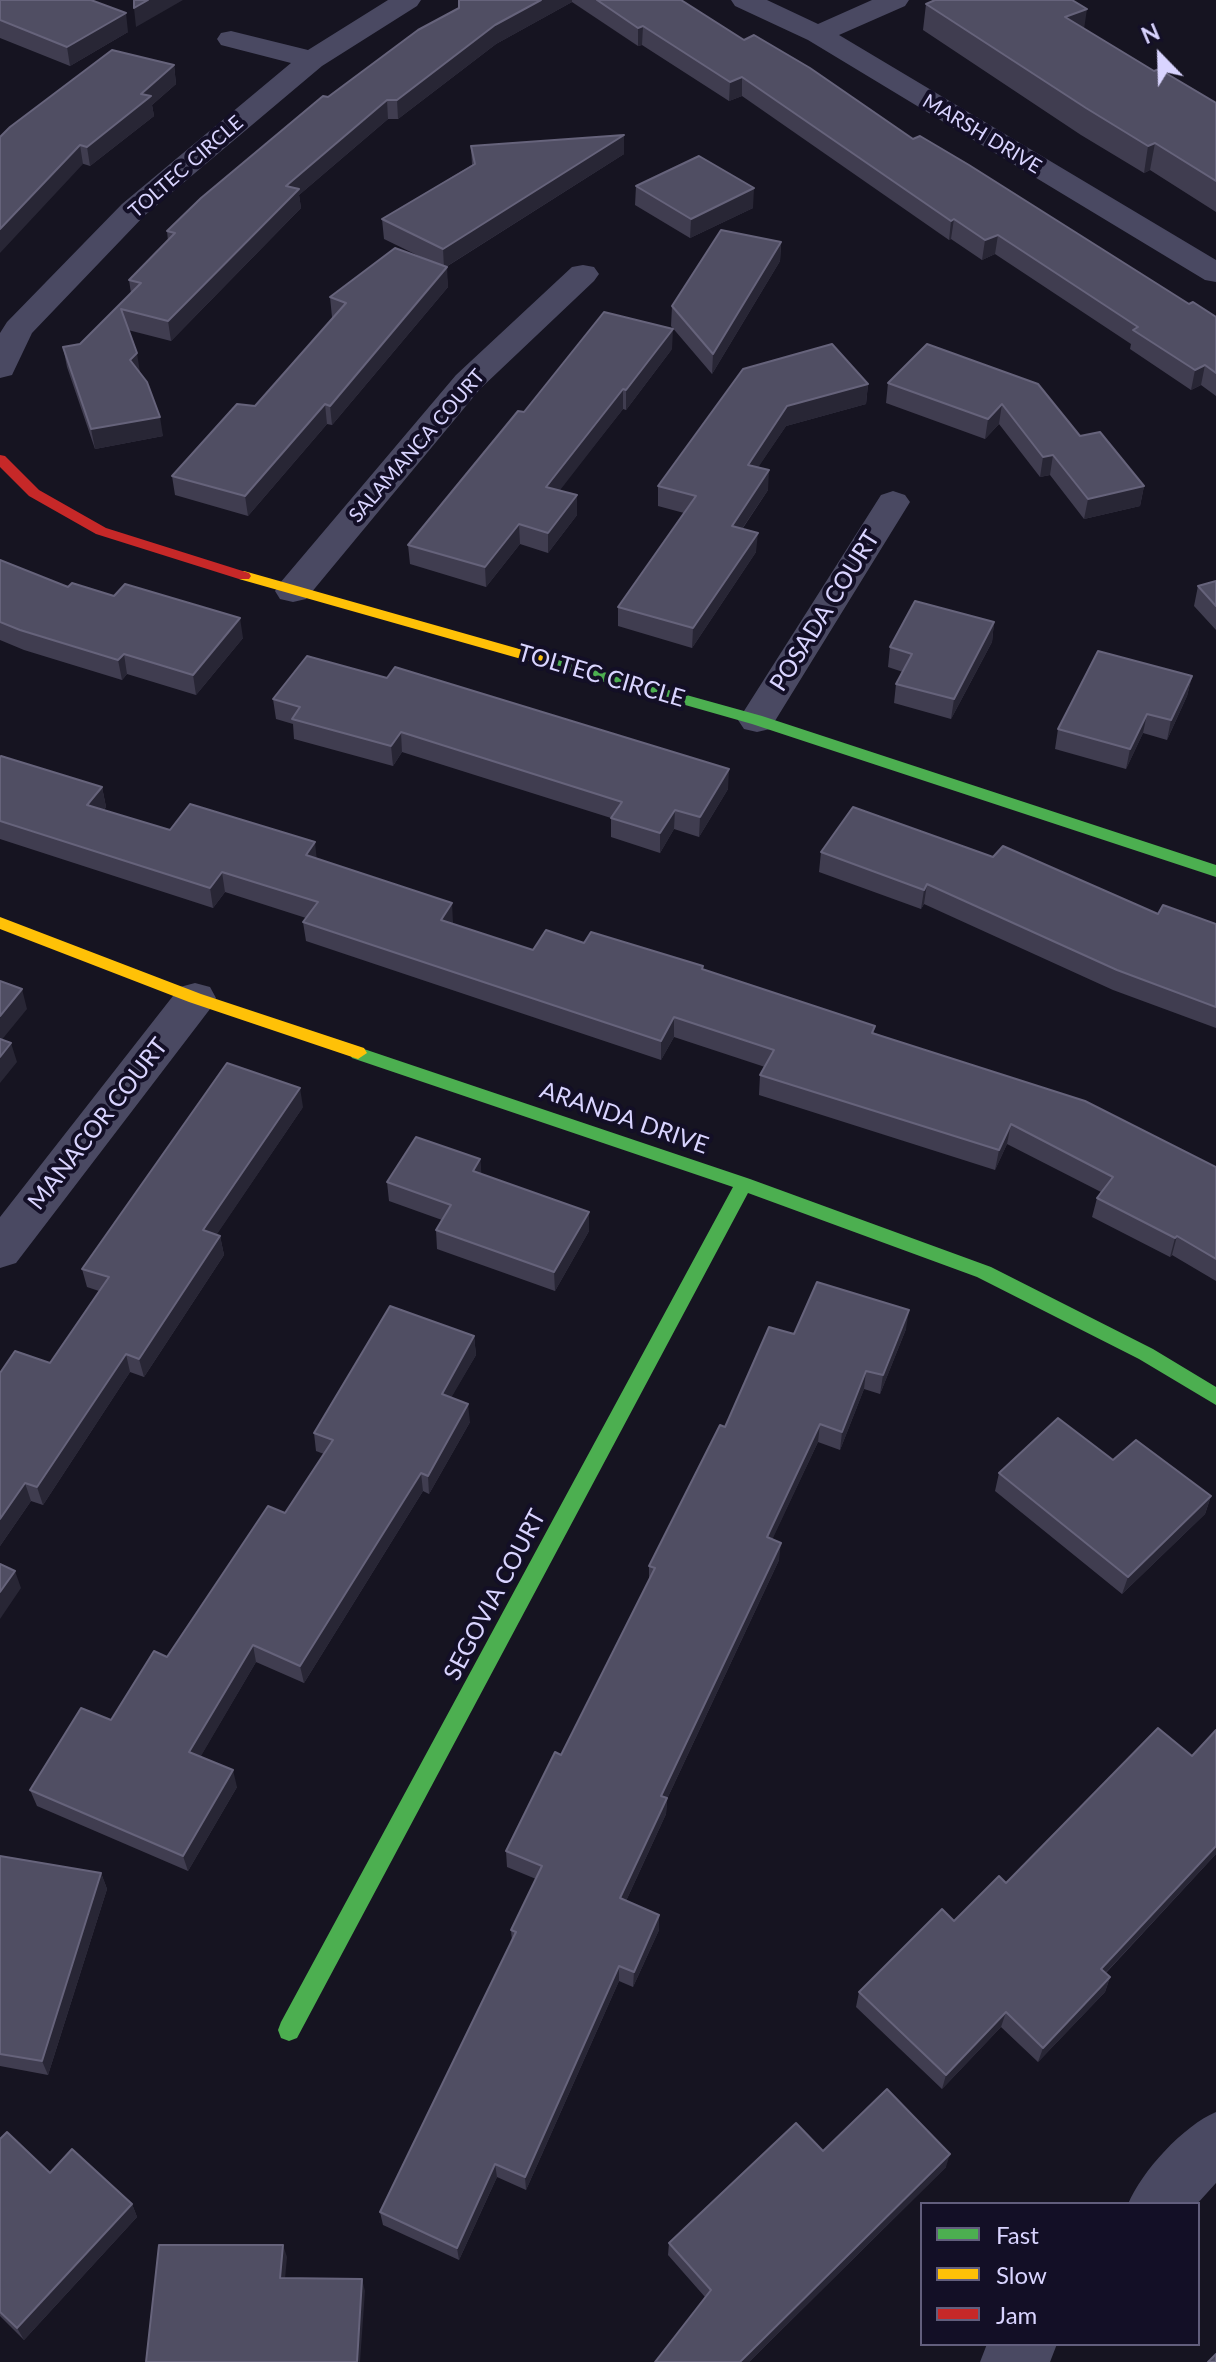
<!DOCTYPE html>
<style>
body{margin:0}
#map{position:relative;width:1216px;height:2362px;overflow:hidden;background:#161421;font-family:Lato,sans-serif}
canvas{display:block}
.legend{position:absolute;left:920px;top:2202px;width:280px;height:144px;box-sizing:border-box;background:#130f26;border:2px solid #625e7d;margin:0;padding:10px 14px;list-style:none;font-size:24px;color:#d9d4ff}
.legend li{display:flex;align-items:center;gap:16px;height:40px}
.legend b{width:40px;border:2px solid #625e7d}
.north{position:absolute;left:1120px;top:16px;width:80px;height:80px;-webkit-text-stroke:6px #130f26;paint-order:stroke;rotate:337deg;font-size:22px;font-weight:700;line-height:32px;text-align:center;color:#d9d4ff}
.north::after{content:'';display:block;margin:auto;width:28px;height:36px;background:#d9d4ff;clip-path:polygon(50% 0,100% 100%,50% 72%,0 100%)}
</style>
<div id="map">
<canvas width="1216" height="2362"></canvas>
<ul class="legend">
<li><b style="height:10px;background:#4caf50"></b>Fast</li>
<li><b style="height:10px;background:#ffc107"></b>Slow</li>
<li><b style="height:10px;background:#c62828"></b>Jam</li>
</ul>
<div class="north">N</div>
</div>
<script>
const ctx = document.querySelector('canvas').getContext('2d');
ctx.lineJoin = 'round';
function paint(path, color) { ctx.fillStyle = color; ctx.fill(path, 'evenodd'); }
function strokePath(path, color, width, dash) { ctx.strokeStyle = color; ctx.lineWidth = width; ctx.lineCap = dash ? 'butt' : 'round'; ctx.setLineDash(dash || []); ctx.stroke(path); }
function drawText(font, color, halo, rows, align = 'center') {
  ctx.font = font + ' Lato,sans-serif'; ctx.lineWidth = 8; ctx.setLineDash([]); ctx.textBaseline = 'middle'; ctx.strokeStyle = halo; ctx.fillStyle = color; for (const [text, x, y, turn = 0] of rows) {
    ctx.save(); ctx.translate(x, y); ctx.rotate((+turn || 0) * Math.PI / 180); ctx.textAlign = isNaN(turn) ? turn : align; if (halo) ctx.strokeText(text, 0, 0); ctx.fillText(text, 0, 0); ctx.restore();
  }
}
paint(new Path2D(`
 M388,0H421L417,6L322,66L144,216L32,333L12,375L0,378V333L7,322L122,204L291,63L221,45L217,39L221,33L231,31L308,50Z
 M731,0H767L818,24L872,0H909L905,6L839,35L1216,260V282L1205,280L808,40L735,6Z
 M583,265L594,267L599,274L594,281L480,389L306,599L293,602L280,599L275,591L280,583L456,375L572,267Z
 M893,491L905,495L910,502L770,729L757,732L744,729L738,720L744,711L881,495Z
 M195,983L210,987L216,998L210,1009L16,1263L0,1268V1217L180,987Z
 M1216,2112V2183L1197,2204H1128C1142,2171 1183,2126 1216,2112Z
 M987,2344H1057L1050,2362H980Z`), '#4a4962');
paint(new Path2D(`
 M546,656L762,716L1216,865V877L752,724L541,664V658Z
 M358,1047L750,1179L991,1267L1153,1349L1216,1387V1405L1139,1359L977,1277L748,1193L297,2038L289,2041L281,2038L278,2030L281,2022L733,1187L352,1058L349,1053L352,1048Z`), '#4caf50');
paint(new Path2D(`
 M244,571L551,658L554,661L546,666L239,579V573Z
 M0,917L201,994L364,1048L367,1053L358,1059L189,1002L0,929Z`), '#ffc107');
paint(new Path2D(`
 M0,455L5,456L39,490L106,528L249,573L251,576L249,579H239L96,534L29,496L0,467Z`), '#c62828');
paint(new Path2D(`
 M0,0L128,32L70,66L0,38Z
 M459,0H681L744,40L1189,304L1216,317V396L1201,385L1191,390L1130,349L1131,344L995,254L982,260L951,239L949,240L742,96L729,101L642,45L638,46L572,2L496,44L398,119H388L299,195L301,208L171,341L128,330L140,373L163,436L95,449L67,367L63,347L80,344L131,293L129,280L168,241L167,231L328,97L459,8Z
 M926,4L1084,29L1154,71L1216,103V212L1150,170L1144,173L1081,135L923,30Z
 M174,65L176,84L152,105L154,116L90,166L0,137Z
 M471,146L624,154L446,267L448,287L332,425L327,424L248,516L175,495L172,476L255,406L334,317H332L330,297L425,259L384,239L382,219L472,165Z
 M636,186L753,208L690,238L635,205Z
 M781,242L780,261L712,374L671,326L672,306Z
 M927,344L1080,436L1144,486L1140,506L1084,519L1050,475L1040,477L999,424L985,439L886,403L888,383Z
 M672,349L626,410L623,409L559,490L577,515L548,553L520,544L486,587L410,564L408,545Z
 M868,384L866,404L786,426L758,467L768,490L743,528L756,552L692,648L618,626V607L684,513L658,506V486Z
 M0,560L68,587L243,638L196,695L127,674L122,680L24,650L0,640Z
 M1216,581V630L1194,606L1198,586Z
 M994,622L992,642L951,719L894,703L896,684L903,672L888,667L890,647Z
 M1192,676L1187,696L1167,740L1143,733L1126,769L1055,749L1058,729Z
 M273,699L728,789L699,837L674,829L660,853L611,837V818L402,752L393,766L294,739L293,724L276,719Z
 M0,757L102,787L106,807L104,810L170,830L317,858L453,924L533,950L584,943L703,966V969L875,1033L1216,1167V1281L1172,1255L1170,1257L1092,1217L1097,1198L1101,1192L1007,1144L995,1170L759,1095L760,1075L765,1067L674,1037L661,1060L306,941L303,922L306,918L225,892L213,908L0,839Z
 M821,852L1216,924V1028L1113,990L924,904L921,909L819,872Z
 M303,1107L216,1235L220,1236L224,1255L144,1377L130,1372L43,1505L31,1501L0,1546V1373L50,1363L99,1291L87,1287L82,1269Z
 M480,1159L481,1174L589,1231L555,1291L437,1249L436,1230L442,1220L389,1201L387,1182Z
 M906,1329L880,1394L864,1389L840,1450L818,1442L772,1539L779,1560L667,1799L666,1814L626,1901L659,1930L633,1987L619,1981L526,2190L497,2177L459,2260L383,2225L380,2212L512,1941L511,1930L536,1879L507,1867L506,1851L561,1755L649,1581V1566L725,1427L794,1334Z
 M474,1336L476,1355L451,1397L470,1422L429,1494L423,1491L304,1683L256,1662L200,1757L237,1787L188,1871L37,1806L30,1790L111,1720L167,1657L285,1513L324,1454L316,1451L314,1433Z
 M1113,1460L1211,1496L1205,1514L1122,1594L995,1491L999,1473Z
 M1216,1730V1854L1106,1973L1110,1977L1105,1992L1038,2062L1001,2027L942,2089L856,2007L859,1992L1006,1883L1192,1756Z
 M0,1856L101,1873L107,1889L48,2075L0,2066Z
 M0,2139L50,2173L132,2204L137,2217L24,2340L0,2316Z
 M823,2151L946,2167L749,2362H655L705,2297L668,2255L669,2243Z`), '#403d50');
paint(new Path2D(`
 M148,0H183L136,27L134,8Z
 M541,0H572V2L496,44L398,119L397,100L495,25Z
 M1087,9L1083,36L1065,17Z
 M126,13L128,32L70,66L67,47Z
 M643,26L642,45L638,46V28Z
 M174,65L176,84L152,105L154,116L90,166L87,147L141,94Z
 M742,77V96L729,101L730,82Z
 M387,100L388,119L299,195L301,208L171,341L168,321L286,186Z
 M624,135V154L444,268L443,249Z
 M1155,143L1150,170L1144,173L1148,146Z
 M80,145L83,164L0,253V229Z
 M754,188L753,208L690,238L691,219Z
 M954,219L951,239L949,240L951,221Z
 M998,235L995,254L982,260L985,240Z
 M781,242L780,261L712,374L713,354Z
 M447,267L448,287L332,425L330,406Z
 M673,329L672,349L626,410V390Z
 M137,353L140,373L130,360Z
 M1205,365L1201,385L1191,390L1195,370Z
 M868,384L866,404L786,426L747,484L748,465L787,406Z
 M623,389V409L547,507L546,487Z
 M325,404L327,424L248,516L245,496Z
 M1002,404L999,424L985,439L988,419Z
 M160,417L163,436L95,449L91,429Z
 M1053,455L1050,475L1040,477L1043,457Z
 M769,470L768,490L731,545L732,526Z
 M1144,486L1140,506L1084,519L1088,499Z
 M577,495V515L548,553V533Z
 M519,524L520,544L486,587L485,567Z
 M758,533L756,552L692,648L693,628Z
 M240,618L243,638L196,695L193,675Z
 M994,622L992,642L951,719L954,699Z
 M124,654L127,674L122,680L118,660Z
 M1192,676L1187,696L1167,740L1171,720Z
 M1147,714L1143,733L1126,769L1130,749Z
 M401,732L402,752L393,766L391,746Z
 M729,769L728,789L699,837L700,817Z
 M102,787L106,807L92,824L87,805Z
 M675,810L674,829L660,853V833Z
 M315,842L317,862L306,855Z
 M222,872L225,892L213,908L210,888Z
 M927,884L924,904L921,909L924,890Z
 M452,903L453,923L442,939L441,920Z
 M22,989L27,1009L0,1042V1016Z
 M674,1017V1037L661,1060V1041Z
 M11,1043L17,1062L0,1083V1057Z
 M300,1088L303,1107L207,1249L203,1230Z
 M1011,1124L1007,1144L995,1170L999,1150Z
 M480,1159L482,1179L473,1171Z
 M589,1212V1231L555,1291L554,1272Z
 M220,1236L224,1255L144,1377L139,1359Z
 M1177,1236L1172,1255L1170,1257L1175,1238Z
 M909,1310L906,1329L880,1394L883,1375Z
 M474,1336L476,1355L443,1412L442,1394Z
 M126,1354L130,1372L43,1505L37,1487Z
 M866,1371L864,1389L840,1450L842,1432Z
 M468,1404L470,1422L429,1494L428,1476Z
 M820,1424L818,1442L765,1555L767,1537Z
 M421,1473L423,1491L304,1683L300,1666Z
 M25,1483L31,1501L0,1546V1519Z
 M1211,1496L1205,1514L1122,1594L1128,1577Z
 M781,1543L779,1560L667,1799L666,1814L620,1914V1898L661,1796Z
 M15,1571L21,1588L0,1619V1592Z
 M253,1645L256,1662L194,1768L189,1752Z
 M233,1770L237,1787L188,1871L183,1856Z
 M1216,1846V1854L1096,1983L1101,1969Z
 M101,1873L107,1889L48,2075L42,2061Z
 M659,1915V1930L633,1987L634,1972Z
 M619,1966V1981L526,2190L525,2177Z
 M1110,1977L1105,1992L1038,2062L1043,2048Z
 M1006,2012L1001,2027L942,2089L946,2075Z
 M950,2154L946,2167L749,2362H740Z
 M495,2164L497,2177L459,2260L457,2248Z
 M132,2204L137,2217L24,2340L17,2328Z
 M283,2245L287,2257L284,2290L280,2278Z
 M362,2279L365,2291L360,2362H357Z`), '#282635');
const building = new Path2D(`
 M0,0H91L126,13L67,47L0,20Z
 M134,0H148L134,8Z
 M459,0H541L495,25L397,100H387L286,186L299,189L168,321L121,309L137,353L130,360L147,382L160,417L91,429L63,347L80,344L141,283L129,280L175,233L167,231L201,198L323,96L328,97L418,30L459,8Z
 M597,0H681L744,40L754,35L810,68L913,139L920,136L969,165L1189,304L1193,302L1216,317V373L1205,365L1195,370L1133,330L1138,327L998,235L985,240L954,219L951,221L742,77L730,82L643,26L638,28Z
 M935,0H1072L1087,9L1065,17L1154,71L1159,69L1216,103V181L1155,143L1148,146L1086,108L926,4Z
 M112,50L174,65L141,94L151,96L87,147L80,145L0,229V137L10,127Z
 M624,135L443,249L382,219L475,164L471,146Z
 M699,156L754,188L691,219L636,186Z
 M721,230L781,242L713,354L672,306Z
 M395,248L447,267L330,406L325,404L245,496L172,476L237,404L255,406L346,303L330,297Z
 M604,312L673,329L626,390L623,389L546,487L577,495L548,533L519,524L485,567L408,545L518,411L524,412Z
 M832,344L868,384L787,406L748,465L769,470L732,526L758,533L693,628L618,607L696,496L658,486L743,369Z
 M927,344L1038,384L1080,436L1100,432L1144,486L1088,499L1053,455L1043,457L1002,404L988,419L888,383Z
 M0,560L68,587L72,583L114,596L125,584L240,618L193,675L124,654L118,660L20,630L0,622Z
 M1216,581V606L1198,586Z
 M915,601L994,622L954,699L896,684L912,654L890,647Z
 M1098,651L1192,676L1171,720L1147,714L1130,749L1058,729Z
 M307,656L387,678L395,667L729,769L700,817L675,810L660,833L611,818L622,802L401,732L391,746L292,719L300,707L273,699Z
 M1,756L102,787L87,805L170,830L190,804L315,842L306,855L452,903L441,920L533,950L546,930L584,943L591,932L703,966L702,969L875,1026L872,1033L1085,1101L1216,1167V1259L1177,1236L1175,1238L1097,1198L1113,1177L1011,1124L999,1150L760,1075L774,1050L674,1017L661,1041L303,922L318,902L222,872L210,888L0,821V757Z
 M853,807L993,857L1003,846L1158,914L1163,905L1216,924V1007L1117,970L927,884L924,890L821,852Z
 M0,981L22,989L0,1016Z
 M0,1039L11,1043L0,1057Z
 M227,1063L300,1088L203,1230L220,1236L139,1359L126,1354L37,1487L25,1483L0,1519V1373L15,1351L50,1363L109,1277L82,1269Z
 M416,1137L480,1159L473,1171L589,1212L554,1272L436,1230L451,1205L387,1182Z
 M817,1282L909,1310L883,1375L866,1371L842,1432L820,1424L767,1537L781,1543L661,1796L667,1798L620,1898L659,1915L634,1972L619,1966L525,2177L495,2164L457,2248L380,2212L516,1932L511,1930L542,1866L506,1851L555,1752L561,1755L655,1568L649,1566L720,1425L725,1427L769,1327L794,1334Z
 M390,1306L474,1336L442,1394L468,1404L428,1476L421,1473L300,1666L253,1645L189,1752L233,1770L183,1856L30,1790L81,1708L111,1720L154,1651L167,1657L268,1506L285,1513L333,1440L314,1433Z
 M1058,1418L1113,1460L1136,1440L1211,1496L1128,1577L999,1473Z
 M0,1564L15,1571L0,1592Z
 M1158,1728L1192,1756L1216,1730V1846L1101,1969L1110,1977L1043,2048L1006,2012L946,2075L859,1992L942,1909L954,1921L999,1876L1006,1883Z
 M0,1856L101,1873L42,2061L0,2054Z
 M887,2089L950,2154L740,2362H655L711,2290L669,2243L796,2123L823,2151Z
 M7,2132L50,2173L72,2149L132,2204L17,2328L0,2312V2139Z
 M159,2245H283L280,2278L362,2279L357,2362H146Z
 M1216,2354V2362H1208Z`);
paint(building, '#504e63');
strokePath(building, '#66637b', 2);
drawText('20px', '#d9d4ff', '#130f26', [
 ["MARSH DRIVE",982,134,31],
 ["TOLTEC CIRCLE",186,167,-41],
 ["SALAMANCA COURT",417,446,-49]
]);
drawText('24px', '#d9d4ff', '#130f26', [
 ["POSADA COURT",825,611,-58],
 ["TOLTEC CIRCLE",601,676,16],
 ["ARANDA DRIVE",624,1118,19],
 ["MANACOR COURT",98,1124,-52],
 ["SEGOVIA COURT",495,1595,-62]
]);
</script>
